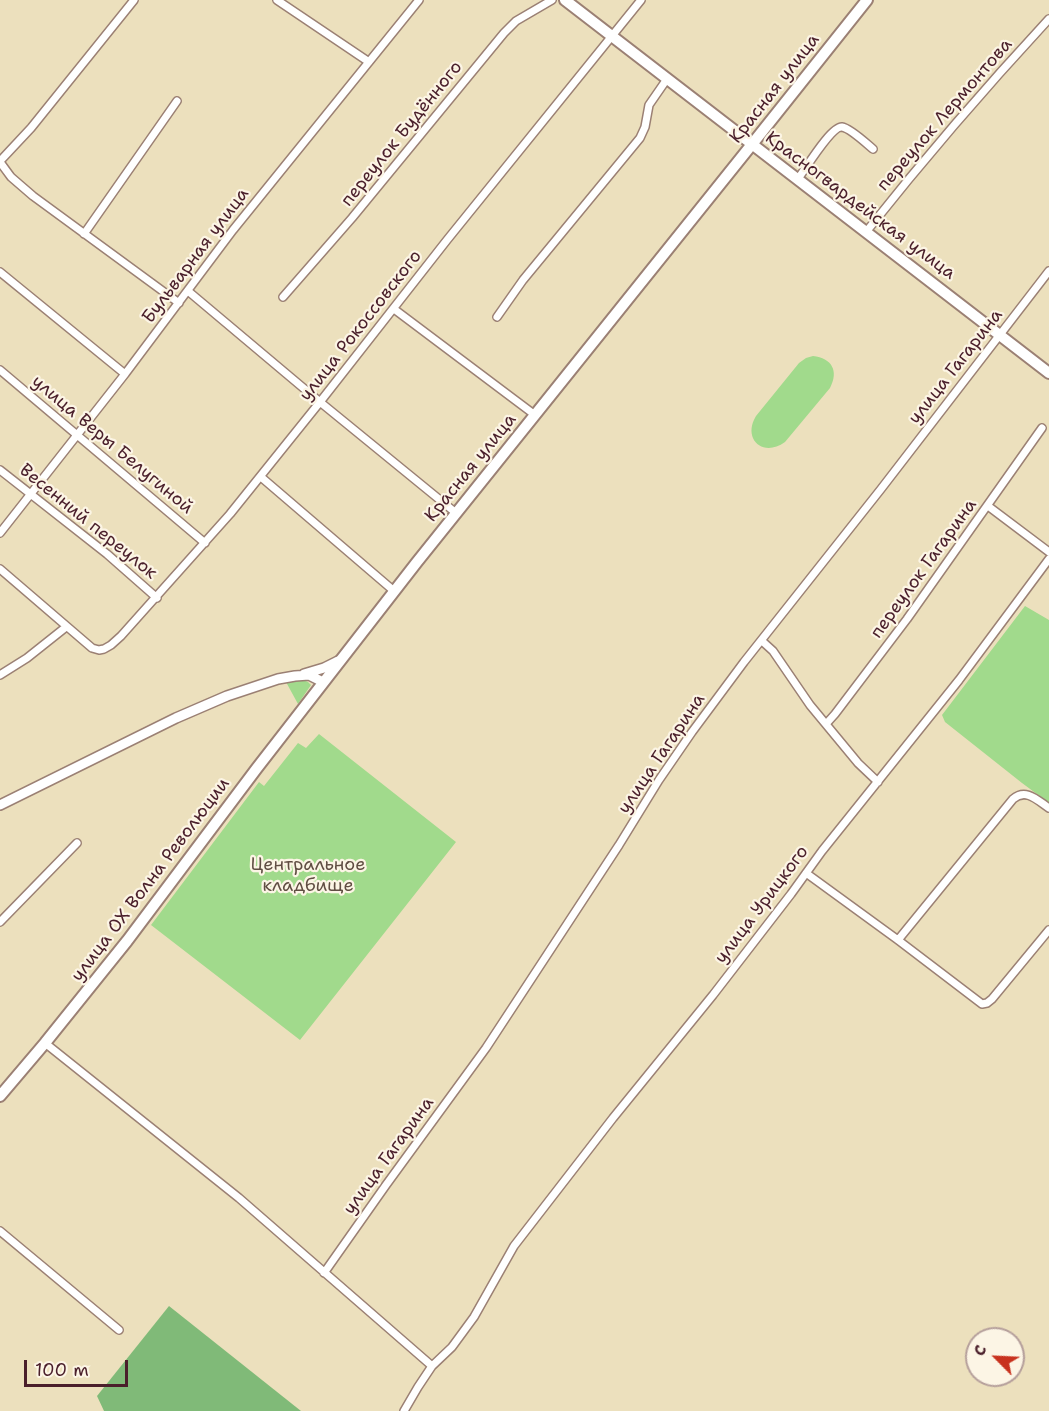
<!DOCTYPE html>
<meta charset="utf-8">
<style>
body{margin:0}
#map{position:relative;width:1049px;height:1411px;overflow:hidden;background:#ece0bd;font-family:"Shantell Sans",sans-serif}
canvas{display:block}
.north{position:absolute;left:965px;top:1327px;width:60px;height:60px;box-sizing:border-box;background:#fcf5e5;border:2px solid #b59f9b;border-radius:50%;rotate:294deg;font-size:16px;font-weight:700;line-height:24px;text-align:center;color:#4a1f2b}
.north::after{content:'';display:block;margin:auto;width:21px;height:27px;background:#c8321e;clip-path:polygon(50% 0,100% 100%,50% 72%,0 100%)}
.scale{position:absolute;left:24px;top:1360px;width:104px;height:27px;box-sizing:border-box;border:3px solid #4a1f2b;border-top:0;padding-left:8px;font-size:18px;line-height:21px;white-space:nowrap;color:#4a1f2b;-webkit-text-stroke:4px #fcf5e5;paint-order:stroke}
</style>
<div id="map">
<canvas width="1049" height="1411"></canvas>
<div class="north">С</div>
<div class="scale">100 m</div>
</div>
<script>
const ctx = document.querySelector('canvas').getContext('2d');
ctx.lineJoin = 'round';
function paint(path, color) { ctx.fillStyle = color; ctx.fill(path, 'evenodd'); }
function strokePath(path, color, width, dash) { ctx.strokeStyle = color; ctx.lineWidth = width; ctx.lineCap = dash ? 'butt' : 'round'; ctx.setLineDash(dash || []); ctx.stroke(path); }
function drawText(font, color, halo, rows, align = 'center') {
  ctx.font = font + ' "Shantell Sans",sans-serif'; ctx.lineWidth = 4.5; ctx.setLineDash([]); ctx.textBaseline = 'middle'; ctx.strokeStyle = halo; ctx.fillStyle = color; for (const [text, x, y, turn = 0] of rows) {
    ctx.save(); ctx.translate(x, y); ctx.rotate((+turn || 0) * Math.PI / 180); ctx.textAlign = isNaN(turn) ? turn : align; if (halo) ctx.strokeText(text, 0, 0); ctx.fillText(text, 0, 0); ctx.restore();
  }
}
paint(new Path2D(`
 M813,356C832,358 839,371 830,388L785,442C763,458 742,439 756,416L799,363L806,358Z
 M1025,606L1049,620V803L1022,783L945,722L942,715Z
 M301,679L308,682L311,685L298,704L286,682Z
 M319,734L456,842L300,1040L151,925L259,782L264,786L298,743L306,748Z`), '#a1da8c');
paint(new Path2D(`
 M169,1306L301,1411H104L97,1396Z`), '#80ba78');
const minor = new Path2D(`
 M277,0L369,62
 M0,161L31,128L134,0
 M0,162L11,177L33,196L179,303
 M797,180C805,170 831,126 842,127C850,128 867,144 873,149
 M866,232C924,159 985,88 1049,19
 M84,234L177,101
 M0,272L125,374
 M188,291L320,402L456,513
 M283,297L352,218L504,33L516,21L552,0
 M394,309L535,415
 M497,317L523,280L640,138L645,127L649,105L667,79
 M0,370L205,543
 M0,470L107,554L157,598
 M261,477L394,591
 M988,506L1049,552
 M0,533L125,374L233,230L419,0
 M0,569L92,648L99,650L104,649L111,645L121,636L230,514L320,402L447,240L641,0
 M762,641L773,651L810,705L858,763L878,782
 M0,675L27,658L66,627
 M826,724L835,714L907,619L1042,428
 M806,873L898,940L982,1004L987,1003L992,999L1049,930
 M0,922L77,843
 M898,940L1013,799C1026,788 1037,800 1049,808
 M45,1043L239,1198L432,1366
 M0,1231L119,1330
 M324,1273L386,1185L486,1048L619,845L659,780L692,732L744,662L881,489L1049,271
 M404,1411L418,1387L432,1366L452,1347L474,1317L514,1246L613,1118L713,995L791,894L822,851L959,680L1049,559`);
const tertiary = new Path2D(`
 M304,674L324,668L338,661
 M0,805L176,718L227,696L278,679L295,676L309,675L323,682`);
const secondary = new Path2D(`
 M565,0L1049,373
 M0,1096L45,1043L127,941L257,768L417,562L757,138L867,0`);
strokePath(minor, '#9b8074', 10);
strokePath(tertiary, '#9b8074', 12);
strokePath(secondary, '#9b8074', 14);
strokePath(minor, '#fff', 7);
strokePath(tertiary, '#fff', 9);
strokePath(secondary, '#fff', 10);
drawText('18px', '#4a1f2b', '#fcf5e5', [
 ["Красная улица",775,89,-52],
 ["переулок Лермонтова",945,115,-49],
 ["переулок Будённого",402,134,-51],
 ["Красногвардейская улица",860,206,37],
 ["Бульварная улица",196,256,-53],
 ["улица Рокоссовского",361,326,-52],
 ["улица Гагарина",956,367,-52],
 ["улица Веры Белугиной",112,445,40],
 ["Красная улица",471,468,-51],
 ["Весенний переулок",88,522,39],
 ["переулок Гагарина",924,569,-54],
 ["улица Гагарина",662,754,-56],
 ["улица ОХ Волна Революции",151,880,-53],
 ["улица Урицкого",762,905,-53],
 ["улица Гагарина",389,1156,-54]
]);
drawText('18px', '#604e43', '#fcf5e5', [
 ["Центральное",308,865],
 ["кладбище",308,886]
]);
</script>
